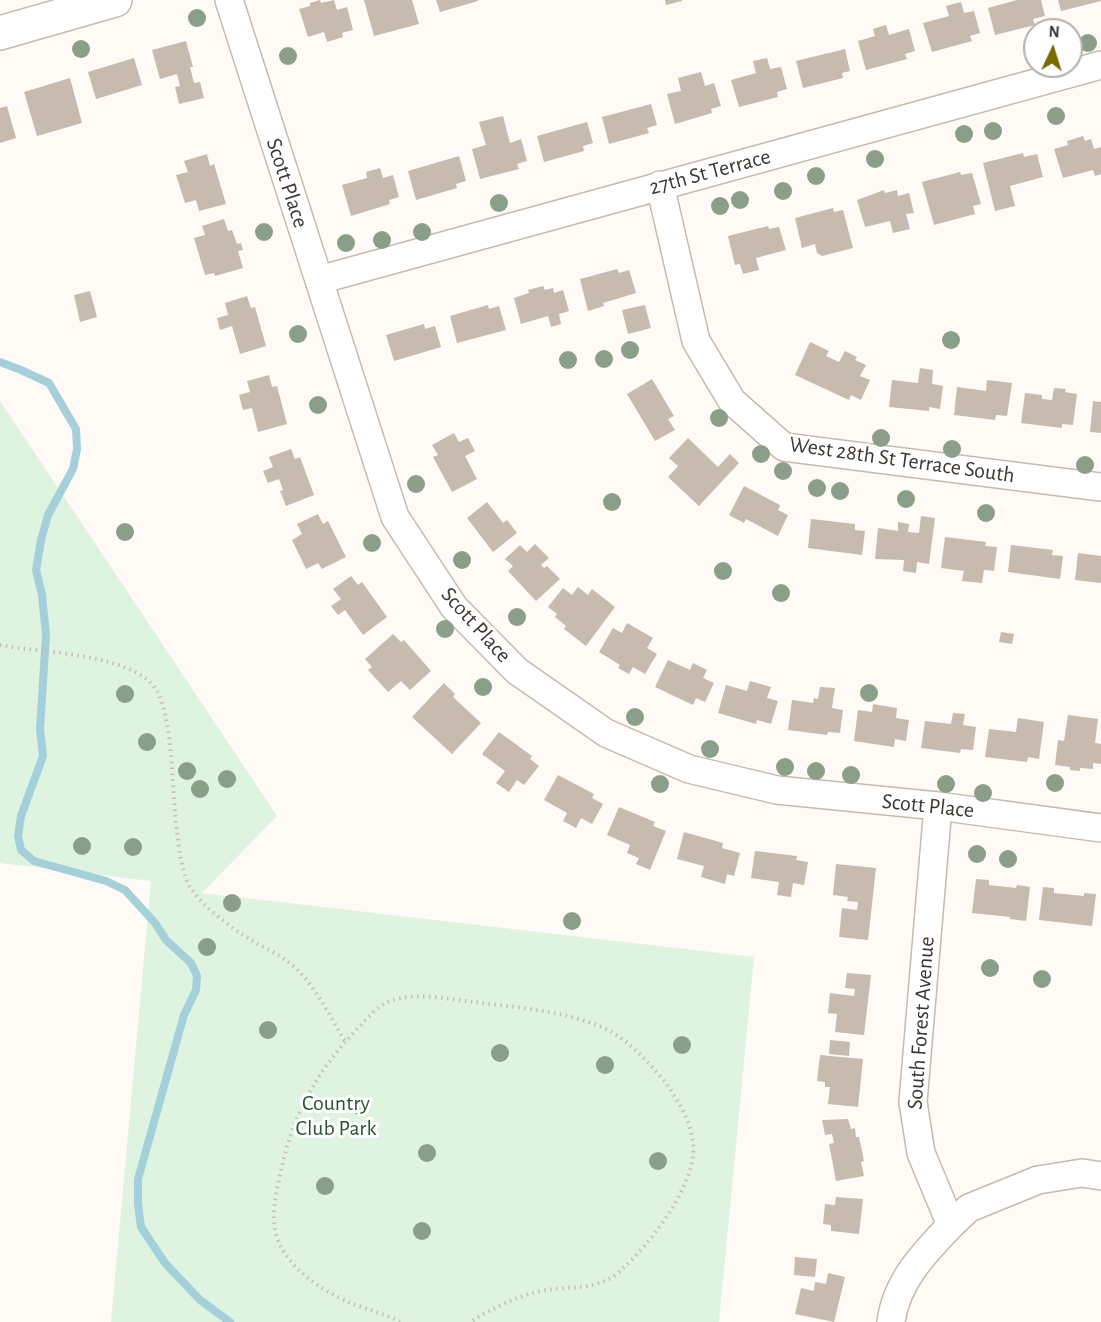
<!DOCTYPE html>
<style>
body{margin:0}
#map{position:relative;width:1101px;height:1322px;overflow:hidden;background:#fffaf5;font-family:"Alegreya Sans",sans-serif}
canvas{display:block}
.north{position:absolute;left:1023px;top:18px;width:60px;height:60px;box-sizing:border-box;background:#fff;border:2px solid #b1afad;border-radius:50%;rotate:4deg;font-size:16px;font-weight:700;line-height:24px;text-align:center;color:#3b3631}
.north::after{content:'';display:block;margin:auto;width:21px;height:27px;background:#786900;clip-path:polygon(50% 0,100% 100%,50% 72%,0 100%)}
</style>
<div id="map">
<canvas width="1101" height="1322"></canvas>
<div class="north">N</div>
</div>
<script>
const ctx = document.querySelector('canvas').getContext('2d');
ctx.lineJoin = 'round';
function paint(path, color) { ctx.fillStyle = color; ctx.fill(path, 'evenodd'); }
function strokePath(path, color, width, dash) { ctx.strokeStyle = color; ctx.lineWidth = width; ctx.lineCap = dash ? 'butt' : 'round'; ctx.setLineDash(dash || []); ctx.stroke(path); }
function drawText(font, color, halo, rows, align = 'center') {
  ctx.font = font + ' "Alegreya Sans",sans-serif'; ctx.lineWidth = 6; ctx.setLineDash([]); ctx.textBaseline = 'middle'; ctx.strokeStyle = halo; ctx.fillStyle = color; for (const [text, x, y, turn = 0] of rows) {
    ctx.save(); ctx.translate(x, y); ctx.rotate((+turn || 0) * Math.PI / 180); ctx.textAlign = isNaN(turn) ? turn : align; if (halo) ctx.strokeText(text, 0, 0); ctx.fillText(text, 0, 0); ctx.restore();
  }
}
paint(new Path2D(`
 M0,401L277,816L202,893L754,957L719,1322H111L151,881L0,863Z`), '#dff3e1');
strokePath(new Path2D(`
 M0,362L21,370L49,383L76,429L77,449L73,469L48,515L41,540L36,570L42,595L46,635L40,729L43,756L21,816L18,836L21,850L34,861L106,881L125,890L155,923L166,940L191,963L197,976L196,990L184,1015L138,1179V1204L141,1227L165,1263L200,1300L230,1322`), '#a4d0da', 8);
paint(new Path2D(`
 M320,0L321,3L334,0L337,10L347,7L353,30L342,33L343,37L327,42L324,32L308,37L299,9L310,6V3Z
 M364,0H412L419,24L374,36Z
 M436,0H478V1L440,12Z
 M665,0H682V1L666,5Z
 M1017,0H1041L1045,16L1033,19L1035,25L995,35L988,8Z
 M1058,0H1101V1L1061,11Z
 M961,2L964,13L974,11L980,33L970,36L972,41L932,52L923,23L949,16L946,6Z
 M886,25L889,35L909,29L915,51L905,54L907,59L866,70L858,41L875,36L873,29Z
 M186,41L193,67H190L194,83L200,82L204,98L179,104L175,87L180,86L177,74L160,79L152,50Z
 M845,49L850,71L842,73L843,78L803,88L796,61Z
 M134,58L142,85L96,99L88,72Z
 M767,58L770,69L781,67L787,89L777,92L778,97L739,107L731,80L756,73L753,61Z
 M701,72L705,86L714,83L721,106L711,109L712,113L675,124L667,94L681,91L678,78Z
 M70,78L82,123L37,136L24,92Z
 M651,104L657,125L647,128L649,133L609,144L602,117Z
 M7,106L16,138L0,143V108Z
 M503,116L510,143L521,139L527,161L517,164L519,169L480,179L472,149L486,145L479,122Z
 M587,122L593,143L583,146L584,151L544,162L537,136Z
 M1083,136L1085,141L1091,139L1094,149L1101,147V174L1095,176L1093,170L1063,178L1054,149L1068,145L1067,141Z
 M1023,153L1024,157L1037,154L1043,177L1010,186L1015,206L995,211L983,163Z
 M207,154L210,166L214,164L226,204L199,211L196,200L185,203L176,175L188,172L184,161Z
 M459,156L466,181L456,184L457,188L416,200L408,171Z
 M380,168L383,178L393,175L399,197L389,200L390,204L351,216L342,185L367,178L366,172Z
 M960,172L961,175L972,173L981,204L973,206L975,214L934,225L922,182Z
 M884,190L885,193L897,190L898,196L909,193L914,213L906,214L910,229L893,233L890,221L865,227L857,200Z
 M833,208L834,212L843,210L853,248L822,256L817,253L815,244L802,248L795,218Z
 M224,219L228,231L232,230L237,244L241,243L243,250L238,251L243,268L215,276L214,273L205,275L194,238L205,235L202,226Z
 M768,226L769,229L779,227L786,250L756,258L759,270L743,274L740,264L735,265L728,236Z
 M617,269L619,273L629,270L636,293L603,303L604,306L588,311L580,279Z
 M543,286L545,290L553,288L554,293L563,290L569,311L559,314L561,324L551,327L548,316L521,324L514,298L529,293L528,290Z
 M90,291L97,317L80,322L74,295Z
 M247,296L251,308L255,307L266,346L240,354L232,326L220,330L217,318L228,315L225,303Z
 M488,305L489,309L499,306L506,330L457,343L450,316Z
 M645,305L651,328L628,334L622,310Z
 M424,324L425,329L435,326L441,347L394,361L386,335Z
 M810,342L829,351L826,356L839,362L845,351L857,357L855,360L866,365L860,376L870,380L861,400L851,395L849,400L795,375Z
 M920,368L933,370L932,384L943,386L940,409L929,407V411L889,407L892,380L918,383Z
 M269,375L272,387L277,386L287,424L258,432L252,408L243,410L239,395L250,392L247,381Z
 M652,379L674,416L668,419L675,430L655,441L627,394Z
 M987,380L1012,383L1007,416L996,415L995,420L954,415L957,387L986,391Z
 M1054,388L1066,389L1065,392L1077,394L1073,425L1062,424V428L1021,423L1025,393L1042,395V399L1052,400Z
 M1093,401L1101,402V433L1090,432Z
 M454,433L459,442L468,438L475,451L465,456L477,479L452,492L433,457L438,455L432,445Z
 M688,438L718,467L730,454L739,463L699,506L668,477L678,466L669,458Z
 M291,449L295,459L300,457L314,495L286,506L280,491L283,490L279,479L268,483L263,471L273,467L269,457Z
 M744,486L780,505L778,510L788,515L778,536L746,519L744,523L729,515Z
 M487,502L503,523L507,520L517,533L493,552L467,518Z
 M318,514L323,524L328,521L346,557L322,569L318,563L306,569L292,540L302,534L297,524Z
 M921,516L935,518L929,564L917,562L916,573L903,571L904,560L875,559L878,528L898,531V522L909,524L908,532L919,533Z
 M811,519L855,524V530L865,531L862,555L808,548Z
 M945,537L986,542L985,546L997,547L994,571L984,570L982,583L962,581L964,571L941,568Z
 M535,544L549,558L541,565L544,568L547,566L560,579L536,601L508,571L513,566L505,559L520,545L527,552Z
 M1011,545L1053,550L1052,555L1063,556L1060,579L1008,572Z
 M1078,553L1101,556V583L1075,580Z
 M351,576L358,585L362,582L387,617L363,635L345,610L338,615L331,606L341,599L333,589Z
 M578,587L588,595L592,589L615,607L586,646L564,629L566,626L555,617L557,614L548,607L563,588L572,595Z
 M627,623L653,638L647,648L657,654L645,674L633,667L629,674L618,668L620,665L599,652L613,628L622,633Z
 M1001,632L1014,634L1012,644L999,642Z
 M393,634L401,642L404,640L431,671L410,690L401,681L388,692L368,670L372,667L365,659Z
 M668,660L690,670L693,663L707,670L703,678L714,683L705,702L696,698L693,705L655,687Z
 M750,681L771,687L767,698L778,701L771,724L757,720L756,724L718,713L726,685L747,691Z
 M444,683L455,694L453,697L481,723L452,754L412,717Z
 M820,687L835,688L832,708L843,710L840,733L828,732L827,735L788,730L792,700L813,703L814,698L818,699Z
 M873,704L897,708L896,718L909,720L906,741L895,739L894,747L854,741L858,710L872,712Z
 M953,713L965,714L963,725L976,727L973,750L961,749L960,753L921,748L925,721L951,724Z
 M1068,715L1098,719L1095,743L1101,744V764L1093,763V769L1080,768V771L1070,770V767L1055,765L1058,740L1064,741Z
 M1018,718L1044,722L1039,759L1028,757L1027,762L985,757L989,729L1016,732Z
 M499,732L532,756L530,759L539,766L524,785L517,780L509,792L496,783L505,771L482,754Z
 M558,775L594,794L592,798L603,804L592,824L581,818L576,828L563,821L567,813L544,800Z
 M619,807L655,822L653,826L666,831L650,870L636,864L639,858L627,853L630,845L607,835Z
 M684,832L723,843L722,848L740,853L734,876L727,874L725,884L701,877L704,866L677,859Z
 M755,851L797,856L796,860L808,862L804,885L793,883L791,897L777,895L779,882L751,878Z
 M836,864L876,868L868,940L839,937L842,908L857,910L858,902L847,901L848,897L833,895Z
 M976,879L989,880V885L1016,888L1017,885L1030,887L1026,921L1010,919V917L972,913Z
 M1043,887L1054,888V893L1084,896V893L1096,894L1092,926L1039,920Z
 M847,973L871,975L864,1035L835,1032L837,1014L828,1013L830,993L854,996L855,989L845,988Z
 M830,1040L850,1042L849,1056L829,1054Z
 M820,1055L863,1059L858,1107L828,1104L830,1087H825V1082L817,1081Z
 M848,1119L851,1129L855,1128L856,1137H859L864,1161L861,1162L864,1176L836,1181L829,1144L834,1143L832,1134L825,1135L822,1120Z
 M836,1197L863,1199L859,1234L831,1231V1225L823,1224L825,1204L835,1205Z
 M795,1257L817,1259L815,1277L794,1275Z
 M828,1273L845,1277L834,1322L795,1314L801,1288L814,1291L815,1282L826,1284Z`), '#c7baae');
const street = new Path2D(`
 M229,0L395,517L454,607L517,671L606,733L689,769L777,790L938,806L1101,828
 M660,185L696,341L732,401L784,447L1101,487
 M319,280L1101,65
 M951,1225L969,1208L1038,1180L1082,1173L1101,1176
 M891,1322C896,1282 924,1253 951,1225L921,1153L913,1102L938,806`);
const secondary = new Path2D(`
 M0,33L115,0`);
strokePath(street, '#c6baad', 30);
strokePath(secondary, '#c6baad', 36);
strokePath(new Path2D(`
 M0,645C40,653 135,653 157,691C172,719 172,779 175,812C177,831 180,871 190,887C203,907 231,928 251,940C263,947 276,953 287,961C313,980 328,1014 345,1041
 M400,1322C385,1314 369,1310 353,1304C322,1291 282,1266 275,1230C271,1207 279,1181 284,1158C296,1107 324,1062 361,1025C367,1019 373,1011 381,1006C406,989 446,999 474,1002C513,1007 556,1010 594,1024C622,1034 640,1053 659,1075C676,1095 696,1127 693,1155C689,1194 649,1245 620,1271C598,1292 568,1285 541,1291C515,1297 493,1308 470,1322`), '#c4bfba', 4, [1.5, 4.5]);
strokePath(street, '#fff', 27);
strokePath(secondary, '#fff', 33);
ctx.fillStyle = '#899f89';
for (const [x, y] of [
 [197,18],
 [1088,43],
 [81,49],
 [288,56],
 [1056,116],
 [993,131],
 [964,134],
 [875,159],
 [816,176],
 [783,191],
 [740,200],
 [499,203],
 [720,206],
 [264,232],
 [422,232],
 [382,240],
 [346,243],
 [298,334],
 [951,340],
 [630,350],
 [604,359],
 [568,360],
 [318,405],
 [719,418],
 [881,438],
 [952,449],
 [761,454],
 [1085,465],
 [783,471],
 [416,484],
 [817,488],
 [840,491],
 [906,499],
 [612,502],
 [986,513],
 [125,532],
 [372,543],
 [462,560],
 [723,571],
 [781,593],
 [517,617],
 [445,629],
 [483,687],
 [869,693],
 [125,694],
 [635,717],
 [147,742],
 [710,749],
 [785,767],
 [187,771],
 [816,771],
 [851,775],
 [227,779],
 [1055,783],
 [660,784],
 [946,784],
 [200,789],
 [983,793],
 [82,846],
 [133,847],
 [977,854],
 [1008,859],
 [232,903],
 [572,921],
 [207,947],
 [990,968],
 [1042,979],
 [268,1030],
 [682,1045],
 [500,1053],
 [605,1065],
 [360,1106],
 [427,1153],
 [658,1161],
 [325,1186],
 [422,1231]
]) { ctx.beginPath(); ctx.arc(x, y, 9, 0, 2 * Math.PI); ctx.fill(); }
drawText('22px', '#3b3631', '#fff', [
 ["27th St Terrace",710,172,-15],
 ["Scott Place",287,183,72],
 ["West 28th St Terrace South",902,460,8],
 ["Scott Place",476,625,48],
 ["Scott Place",928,806,6],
 ["South Forest Avenue",921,1023,-86]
]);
drawText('22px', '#285530', '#fff', [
 ["Country",336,1103],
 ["Club Park",336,1128]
]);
</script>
